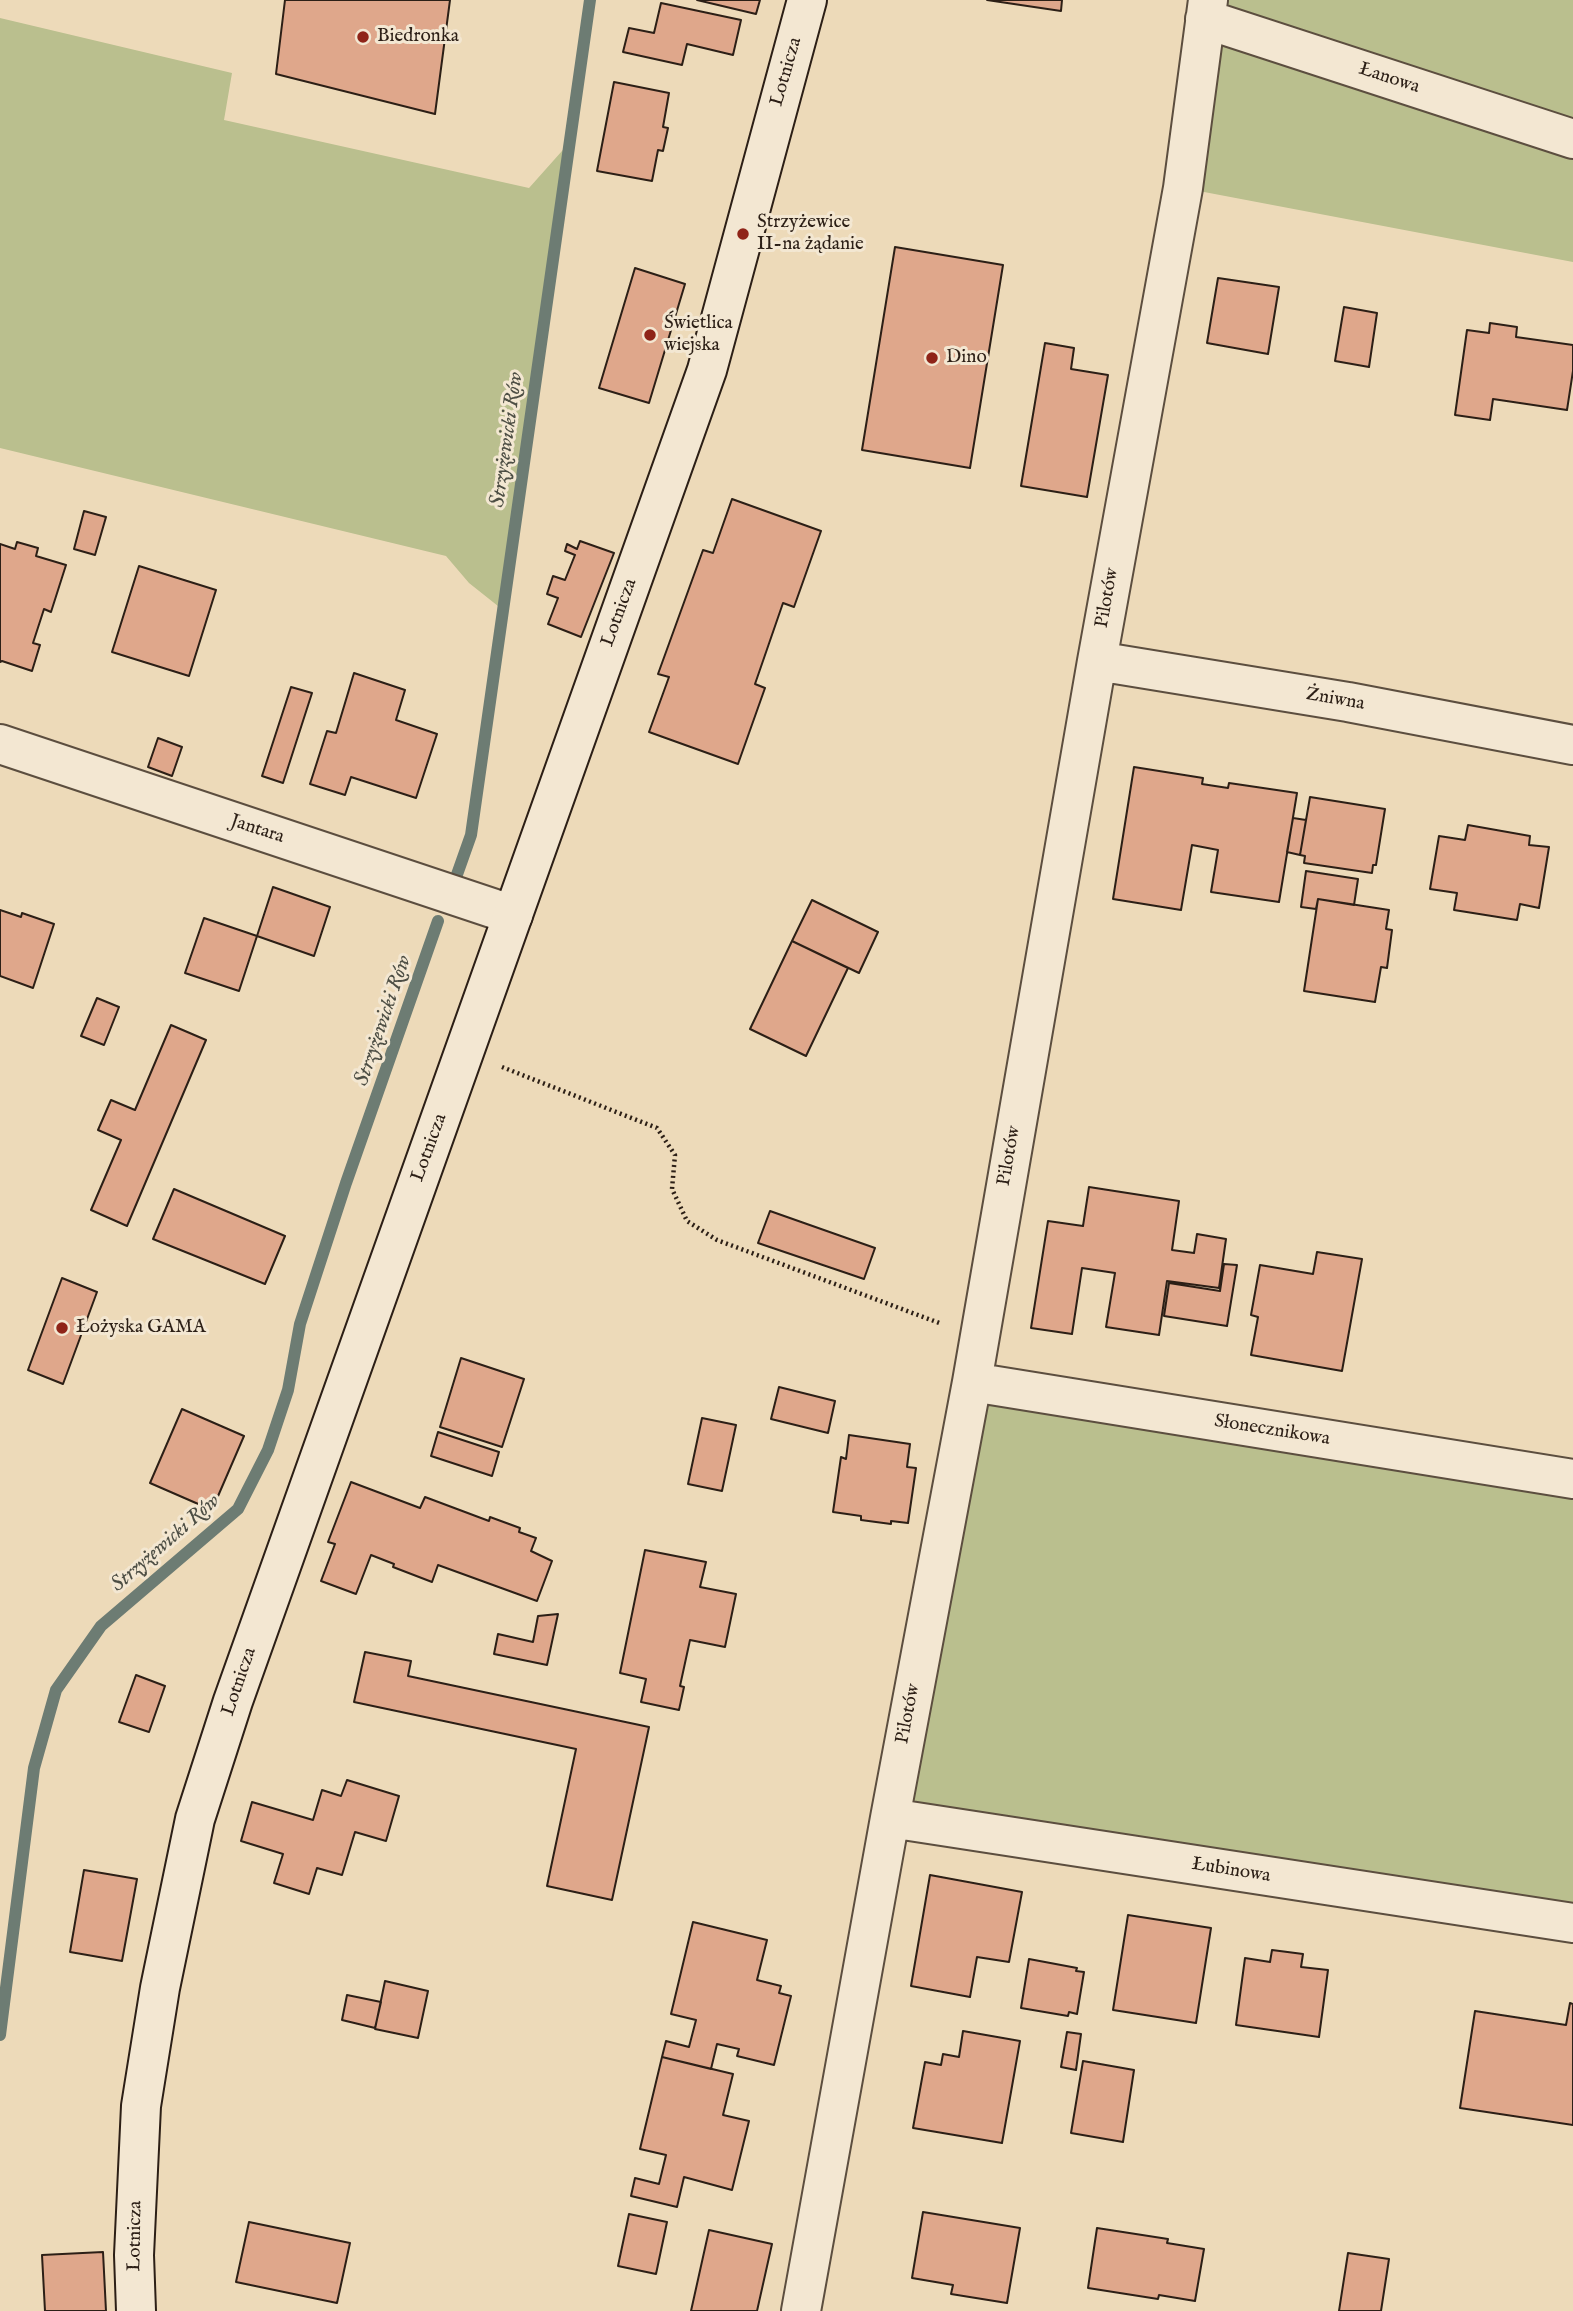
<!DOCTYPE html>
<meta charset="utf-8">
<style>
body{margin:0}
canvas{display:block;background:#eddab9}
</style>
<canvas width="1573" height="2311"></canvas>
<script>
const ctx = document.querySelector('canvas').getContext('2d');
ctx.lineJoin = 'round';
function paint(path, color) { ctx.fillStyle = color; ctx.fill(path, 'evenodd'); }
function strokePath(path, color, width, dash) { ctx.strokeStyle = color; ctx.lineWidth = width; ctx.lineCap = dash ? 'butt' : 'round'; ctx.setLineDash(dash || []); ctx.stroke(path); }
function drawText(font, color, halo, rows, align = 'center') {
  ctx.font = font + ' "IM FELL English",serif'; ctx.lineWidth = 6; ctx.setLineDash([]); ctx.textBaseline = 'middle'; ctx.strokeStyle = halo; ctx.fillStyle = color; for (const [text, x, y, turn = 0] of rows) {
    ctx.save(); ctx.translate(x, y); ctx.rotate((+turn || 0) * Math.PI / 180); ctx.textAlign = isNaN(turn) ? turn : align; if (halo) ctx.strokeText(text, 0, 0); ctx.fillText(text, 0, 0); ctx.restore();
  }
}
paint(new Path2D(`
 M1208,0H1573V262L1183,188Z
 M0,18L232,73L224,120L529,188L570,142L503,610L469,583L446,556L0,448Z
 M972,1382L1573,1479V1923L890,1818Z`), '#babf8e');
strokePath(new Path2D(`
 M454,883L471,835L590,0
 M0,2035L34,1768L56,1690L101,1626L238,1509L268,1450L288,1390L300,1324L346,1183L438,921`), '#6d7c73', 12);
const building = new Path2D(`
 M285,0H450L435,114L276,74Z
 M697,0H760L756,14Z
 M987,0H1062L1061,11Z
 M661,3L741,20L733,55L687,44L682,65L623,52L629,28L654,33Z
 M614,82L669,93L663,127L668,128L663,151L658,150L652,181L597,171Z
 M895,247L1003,265L970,468L862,450Z
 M635,268L685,284L649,403L599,388Z
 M1218,278L1279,287L1268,354L1207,343Z
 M1344,307L1377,313L1369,367L1335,361Z
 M1490,323L1517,327L1516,337L1573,345V371L1567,410L1493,399L1490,420L1455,415L1467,330L1489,333Z
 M1045,343L1074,348L1071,369L1108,375L1087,497L1021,486Z
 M732,499L821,531L794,607L783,603L755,684L765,688L738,764L649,732L669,677L658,674L703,550L713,553Z
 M84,511L106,517L95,555L74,549Z
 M580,541L614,553L581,637L548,624L558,598L547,594L553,576L565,580L575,555L565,551L567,544L577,549Z
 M17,542L38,548L36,556L66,565L51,612L44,609L33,643L40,645L32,671L2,661L0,662V544L15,549Z
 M139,566L216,590L189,676L112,652Z
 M354,673L405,690L396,720L437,734L416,798L351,777L345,795L310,784L327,731L336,733Z
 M291,687L312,693L283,783L262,776Z
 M158,738L182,747L172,776L148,767Z
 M1134,767L1203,778L1202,784L1228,788L1229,783L1297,793L1279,902L1211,892L1218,850L1192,845L1181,910L1113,899Z
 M1310,797L1385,809L1376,865H1373L1372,873L1304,863L1305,856L1300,855Z
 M1293,818L1306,820L1300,855L1287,852Z
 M1468,825L1530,836L1529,845L1549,847L1539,908L1520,904L1517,920L1454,910L1457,893L1430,889L1439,836L1465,840Z
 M1306,871L1358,879L1354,905L1318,899L1316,909L1301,907Z
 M273,887L330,907L314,956L257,936L239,991L185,973L204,918L257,936Z
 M1318,899L1389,910L1386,929L1392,930L1387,968L1381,967L1375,1002L1304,991Z
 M812,900L878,932L859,973L792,941Z
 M0,910L21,917L22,913L54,924L33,988L0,976Z
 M792,941L848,968L806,1056L750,1029Z
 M97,998L119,1007L104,1045L81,1036Z
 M171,1025L206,1040L127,1226L91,1210L121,1140L98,1130L111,1100L135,1110Z
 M1089,1187L1179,1201L1172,1250L1194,1253L1197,1234L1226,1239L1219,1288L1167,1281L1159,1335L1106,1327L1115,1273L1082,1268L1072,1334L1031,1328L1048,1221L1083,1226Z
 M174,1189L285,1236L265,1284L153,1239Z
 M770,1211L875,1248L864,1279L758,1243Z
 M1317,1252L1362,1259L1342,1371L1251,1355L1258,1317L1251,1315L1260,1265L1313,1274Z
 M1224,1264L1237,1265L1227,1326L1164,1316L1169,1283L1220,1291Z
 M62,1278L97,1292L63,1384L28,1370Z
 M461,1358L524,1379L502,1447L440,1427Z
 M779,1387L835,1401L828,1433L771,1419Z
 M182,1409L244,1436L212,1510L150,1483Z
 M702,1418L736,1425L722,1491L688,1484Z
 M438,1432L499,1452L492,1476L431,1456Z
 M849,1435L910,1444L907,1467L916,1468L908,1523L891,1521V1524L861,1520V1516L833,1512L841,1457L846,1459Z
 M351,1482L420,1508L425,1497L489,1521L490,1517L520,1528L519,1532L536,1538L531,1551L552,1561L537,1601L438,1565L432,1582L393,1567L394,1564L371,1555L356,1594L321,1581L335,1544L328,1542Z
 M645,1550L706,1562L700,1587L736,1594L725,1647L690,1640L680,1686L684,1687L679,1710L641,1702L646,1679L620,1673Z
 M558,1614L547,1665L494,1654L498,1634L533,1642L538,1616Z
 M365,1652L411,1661L408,1676L649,1727L612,1900L547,1886L576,1749L354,1702Z
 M136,1675L165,1686L149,1732L119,1722Z
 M347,1780L399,1796L386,1841L355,1832L342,1875L317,1868L309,1894L274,1883L283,1854L241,1841L252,1802L313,1820L322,1790L341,1796Z
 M84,1870L137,1879L122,1961L70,1952Z
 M930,1875L1022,1892L1009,1962L977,1957L970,1997L911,1986Z
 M1128,1915L1211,1928L1196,2023L1113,2010Z
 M693,1922L767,1940L757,1980L781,1986L779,1993L791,1996L774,2065L737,2056L739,2049L717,2044L711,2069L662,2057L666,2041L689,2047L696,2020L671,2014Z
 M1272,1950L1303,1954L1301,1967L1328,1970L1319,2037L1236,2025L1245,1958L1270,1962Z
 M1029,1959L1077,1968L1076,1971L1084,1972L1077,2014L1069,2012L1068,2016L1021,2008Z
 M385,1981L428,1991L418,2038L375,2029Z
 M347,1995L381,2002L375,2028L342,2020Z
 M1570,2003L1573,2004V2125L1460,2108L1475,2011L1566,2025Z
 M963,2031L1020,2041L1002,2143L913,2128L925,2062L941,2065L943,2054L959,2057Z
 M1067,2032L1081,2034L1076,2070L1061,2067Z
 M662,2057L733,2074L723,2115L749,2121L732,2190L684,2177L677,2207L631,2196L635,2178L659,2184L666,2155L640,2149Z
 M1083,2061L1134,2070L1123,2142L1071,2133Z
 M923,2212L1020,2228L1007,2303L951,2294L953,2285L912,2278Z
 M629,2214L667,2222L656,2274L618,2266Z
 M249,2222L350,2243L337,2303L236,2282Z
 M1097,2228L1168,2239L1167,2243L1204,2249L1195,2301L1159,2295L1158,2299L1088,2288Z
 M709,2230L772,2244L757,2311H691Z
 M103,2252L106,2311H45L42,2255Z
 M1348,2253L1389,2259L1381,2311H1339Z`);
paint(building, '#dfa78b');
strokePath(building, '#2c1f16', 2);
const street = new Path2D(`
 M1205,19L1573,139
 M1097,661L1348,702L1573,745
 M0,744L513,915
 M972,1382L1573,1479
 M890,1818L1573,1923
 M801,2311L890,1818L972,1382L1097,661L1183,188L1208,0`);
const secondary = new Path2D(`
 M136,2311L134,2255L141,2106L160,1988L195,1819L233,1701L707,370L807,0`);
strokePath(street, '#5c4e3f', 42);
strokePath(secondary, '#2c1f16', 42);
strokePath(new Path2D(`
 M502,1067L657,1128L675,1155L672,1189L687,1221L717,1240L942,1324`), '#2c1f16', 4.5, [2, 3.5]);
strokePath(street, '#f3e7d2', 38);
strokePath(secondary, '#f3e7d2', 38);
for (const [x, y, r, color] of [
 [363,37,7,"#8f2418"],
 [743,234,7,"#8f2418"],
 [650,335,7,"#8f2418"],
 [932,358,7,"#8f2418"],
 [62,1328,7,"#8f2418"]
]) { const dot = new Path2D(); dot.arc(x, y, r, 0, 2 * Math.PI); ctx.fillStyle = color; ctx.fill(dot); strokePath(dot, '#f3e7d2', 2.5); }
drawText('19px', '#2c1f16', '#f3e7d2', [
 ["Biedronka",377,37],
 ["Strzyżewice",757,223],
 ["II-na żądanie",757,245],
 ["Świetlica",664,324],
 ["wiejska",664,346],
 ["Dino",946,358],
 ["Łożyska GAMA",76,1328]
], 'left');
drawText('19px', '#2c1f16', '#f3e7d2', [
 ["Lotnicza",787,72,-74],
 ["Łanowa",1389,79,18],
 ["Pilotów",1108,598,-80],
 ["Lotnicza",620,613,-70],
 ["Żniwna",1335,700,10],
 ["Jantara",257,830,18],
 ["Lotnicza",430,1148,-70],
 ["Pilotów",1010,1156,-80],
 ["Słonecznikowa",1272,1431,9],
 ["Lotnicza",240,1682,-71],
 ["Pilotów",909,1714,-79],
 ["Łubinowa",1231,1871,9],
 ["Lotnicza",136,2236,-89]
]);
drawText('italic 21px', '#4d4e44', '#f3e7d2', [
 ["Strzyżewicki Rów",508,440,-82],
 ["Strzyżewicki Rów",384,1021,-71],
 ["Strzyżewicki Rów",166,1544,-41]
]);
</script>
